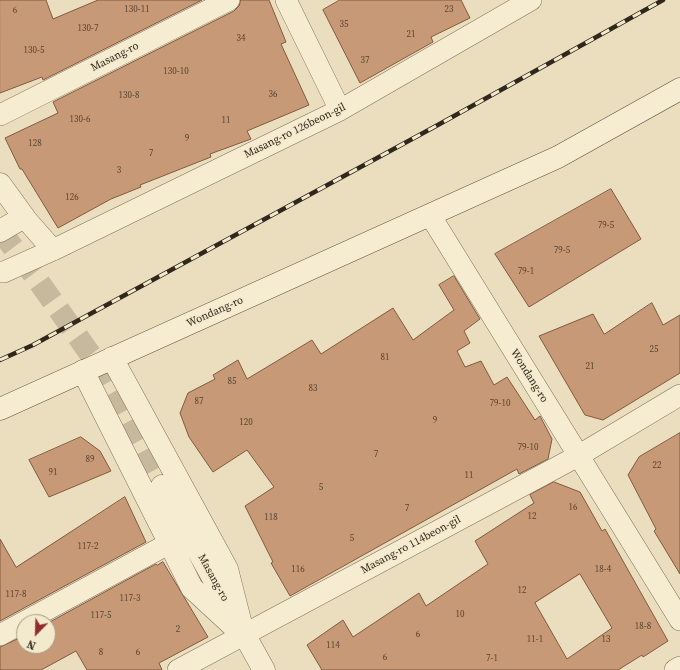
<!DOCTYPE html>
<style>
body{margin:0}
#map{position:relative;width:680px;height:670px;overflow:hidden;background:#ebdebe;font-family:"Source Serif 4",serif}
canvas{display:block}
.north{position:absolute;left:16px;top:614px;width:40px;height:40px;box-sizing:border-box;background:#f3e9cd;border:1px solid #a69b86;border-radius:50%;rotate:203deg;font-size:11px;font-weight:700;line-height:16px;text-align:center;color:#32271c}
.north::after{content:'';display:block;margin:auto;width:14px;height:18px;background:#8e2d2b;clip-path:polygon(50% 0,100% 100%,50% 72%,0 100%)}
</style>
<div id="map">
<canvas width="680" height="670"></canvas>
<div class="north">N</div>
</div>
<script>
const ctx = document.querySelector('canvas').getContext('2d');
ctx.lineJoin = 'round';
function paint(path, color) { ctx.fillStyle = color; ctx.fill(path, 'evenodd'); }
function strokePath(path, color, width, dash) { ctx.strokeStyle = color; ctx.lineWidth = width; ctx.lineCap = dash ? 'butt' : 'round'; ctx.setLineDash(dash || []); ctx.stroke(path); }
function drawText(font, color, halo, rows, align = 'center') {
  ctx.font = font + ' "Source Serif 4",serif'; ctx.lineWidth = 3; ctx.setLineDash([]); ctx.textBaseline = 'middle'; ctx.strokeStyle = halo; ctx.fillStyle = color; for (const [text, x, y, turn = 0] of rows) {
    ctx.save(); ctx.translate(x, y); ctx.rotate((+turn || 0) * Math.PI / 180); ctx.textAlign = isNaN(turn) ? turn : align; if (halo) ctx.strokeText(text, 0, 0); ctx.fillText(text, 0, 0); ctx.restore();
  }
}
const building = new Path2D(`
 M0,0H46L53,19L98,0H202L43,80L42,77L0,93Z
 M241,0H269L286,42L281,44L309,105L247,131L251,139L210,154L211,157L140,185L141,187L111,199L58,228L22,169H20L5,138L58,113L53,102L234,11L239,6Z
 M340,0H461L470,18L431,37L433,42L360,83L323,10Z
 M611,189L641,239L529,307L495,254Z
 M454,276L480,319L464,331L470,343L457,351L465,367L481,361L494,385L507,377L535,420L540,416L552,439L548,459L519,474L517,469L290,596L271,563L273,562L245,506L274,487L247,450L213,472L189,437L180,413L188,393L215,379L213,375L238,360L247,379L312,340L321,354L393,308L413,340L454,310L439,285Z
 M652,303L663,325L680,315V373L603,420L585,415L539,336L593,314L604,334Z
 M680,433V574L654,531L656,529L628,475L639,457Z
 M81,437L100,451L111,471L49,497L29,460Z
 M554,482L580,492L602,531L605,529L668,641L643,657L642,655L618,670H322L307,645L343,620L353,637L419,593L426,606L488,564L475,541L534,503L530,495ZM580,574L612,628L567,659L535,603Z
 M125,497L146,542L0,621V539L16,567Z
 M163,562L208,637L159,663L162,670H87L76,651L41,670H0V647L24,636V646H48V623L156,564L157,565Z`);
paint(building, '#c79976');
strokePath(building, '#805a3f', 1);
strokePath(new Path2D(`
 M0,230L34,275L93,358L162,486`), '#c6b99e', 22, [22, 11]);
const minor = new Path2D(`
 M286,0L340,110
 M0,115L229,0
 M430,215L680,620
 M24,217L53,250
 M0,272H4L53,250L340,110L531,0
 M24,622L170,543
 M0,635L24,622
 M178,670L578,456L680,395
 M675,670L680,667`);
const tertiary = new Path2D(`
 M0,184L24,217L0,231
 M112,358L227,569L244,636
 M83,371L192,588L244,636
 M162,486L264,670`);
const secondary = new Path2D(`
 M0,409L558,157L680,89`);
strokePath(minor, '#826f58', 22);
strokePath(tertiary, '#826f58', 23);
strokePath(secondary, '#64503b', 23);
strokePath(minor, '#f6ecd1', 21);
strokePath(tertiary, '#f6ecd1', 22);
strokePath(secondary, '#f6ecd1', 22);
const rail = new Path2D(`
 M0,360L33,345L436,126L663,0`);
strokePath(rail, '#32271c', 4.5);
strokePath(rail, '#f3e9cd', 3, [9]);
drawText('9px', '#574432', null, [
 ["130-11",137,10],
 ["23",449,10],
 ["6",15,11],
 ["35",344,25],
 ["130-7",88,29],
 ["21",411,35],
 ["34",241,39],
 ["130-5",34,51],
 ["37",365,61],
 ["130-10",176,72],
 ["36",273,95],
 ["130-8",129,96],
 ["130-6",80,120],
 ["11",226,121],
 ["9",187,139],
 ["128",35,144],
 ["7",151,154],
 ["3",119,171],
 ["126",72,198],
 ["79-5",606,226],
 ["79-5",562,251],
 ["79-1",526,272],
 ["25",654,350],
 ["81",385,358],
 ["21",590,367],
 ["85",232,382],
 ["83",313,389],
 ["87",199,402],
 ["79-10",500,404],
 ["9",435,421],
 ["120",246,423],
 ["79-10",528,448],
 ["7",376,455],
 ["89",90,460],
 ["22",657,466],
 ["91",53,473],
 ["11",469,476],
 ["5",321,488],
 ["16",573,508],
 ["7",407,509],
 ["12",532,517],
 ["118",271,518],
 ["5",352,539],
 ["117-2",88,547],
 ["116",298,570],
 ["18-4",603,570],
 ["12",522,591],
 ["117-8",16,595],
 ["117-3",130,599],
 ["10",460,615],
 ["117-5",101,616],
 ["18-8",643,627],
 ["2",178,630],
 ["6",418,635],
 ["11-1",535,640],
 ["13",606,640],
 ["114",333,646],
 ["8",101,653],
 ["6",138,653],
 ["6",385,658],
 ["7-1",492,659]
]);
drawText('11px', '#32271c', '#f3e9cd', [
 ["Masang-ro",115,57,-27],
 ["Masang-ro 126beon-gil",295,131,-26],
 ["Wondang-ro",215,312,-24],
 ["Wondang-ro",529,376,58],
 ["Masang-ro 114beon-gil",411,545,-28],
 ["Masang-ro",213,578,61]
]);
</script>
